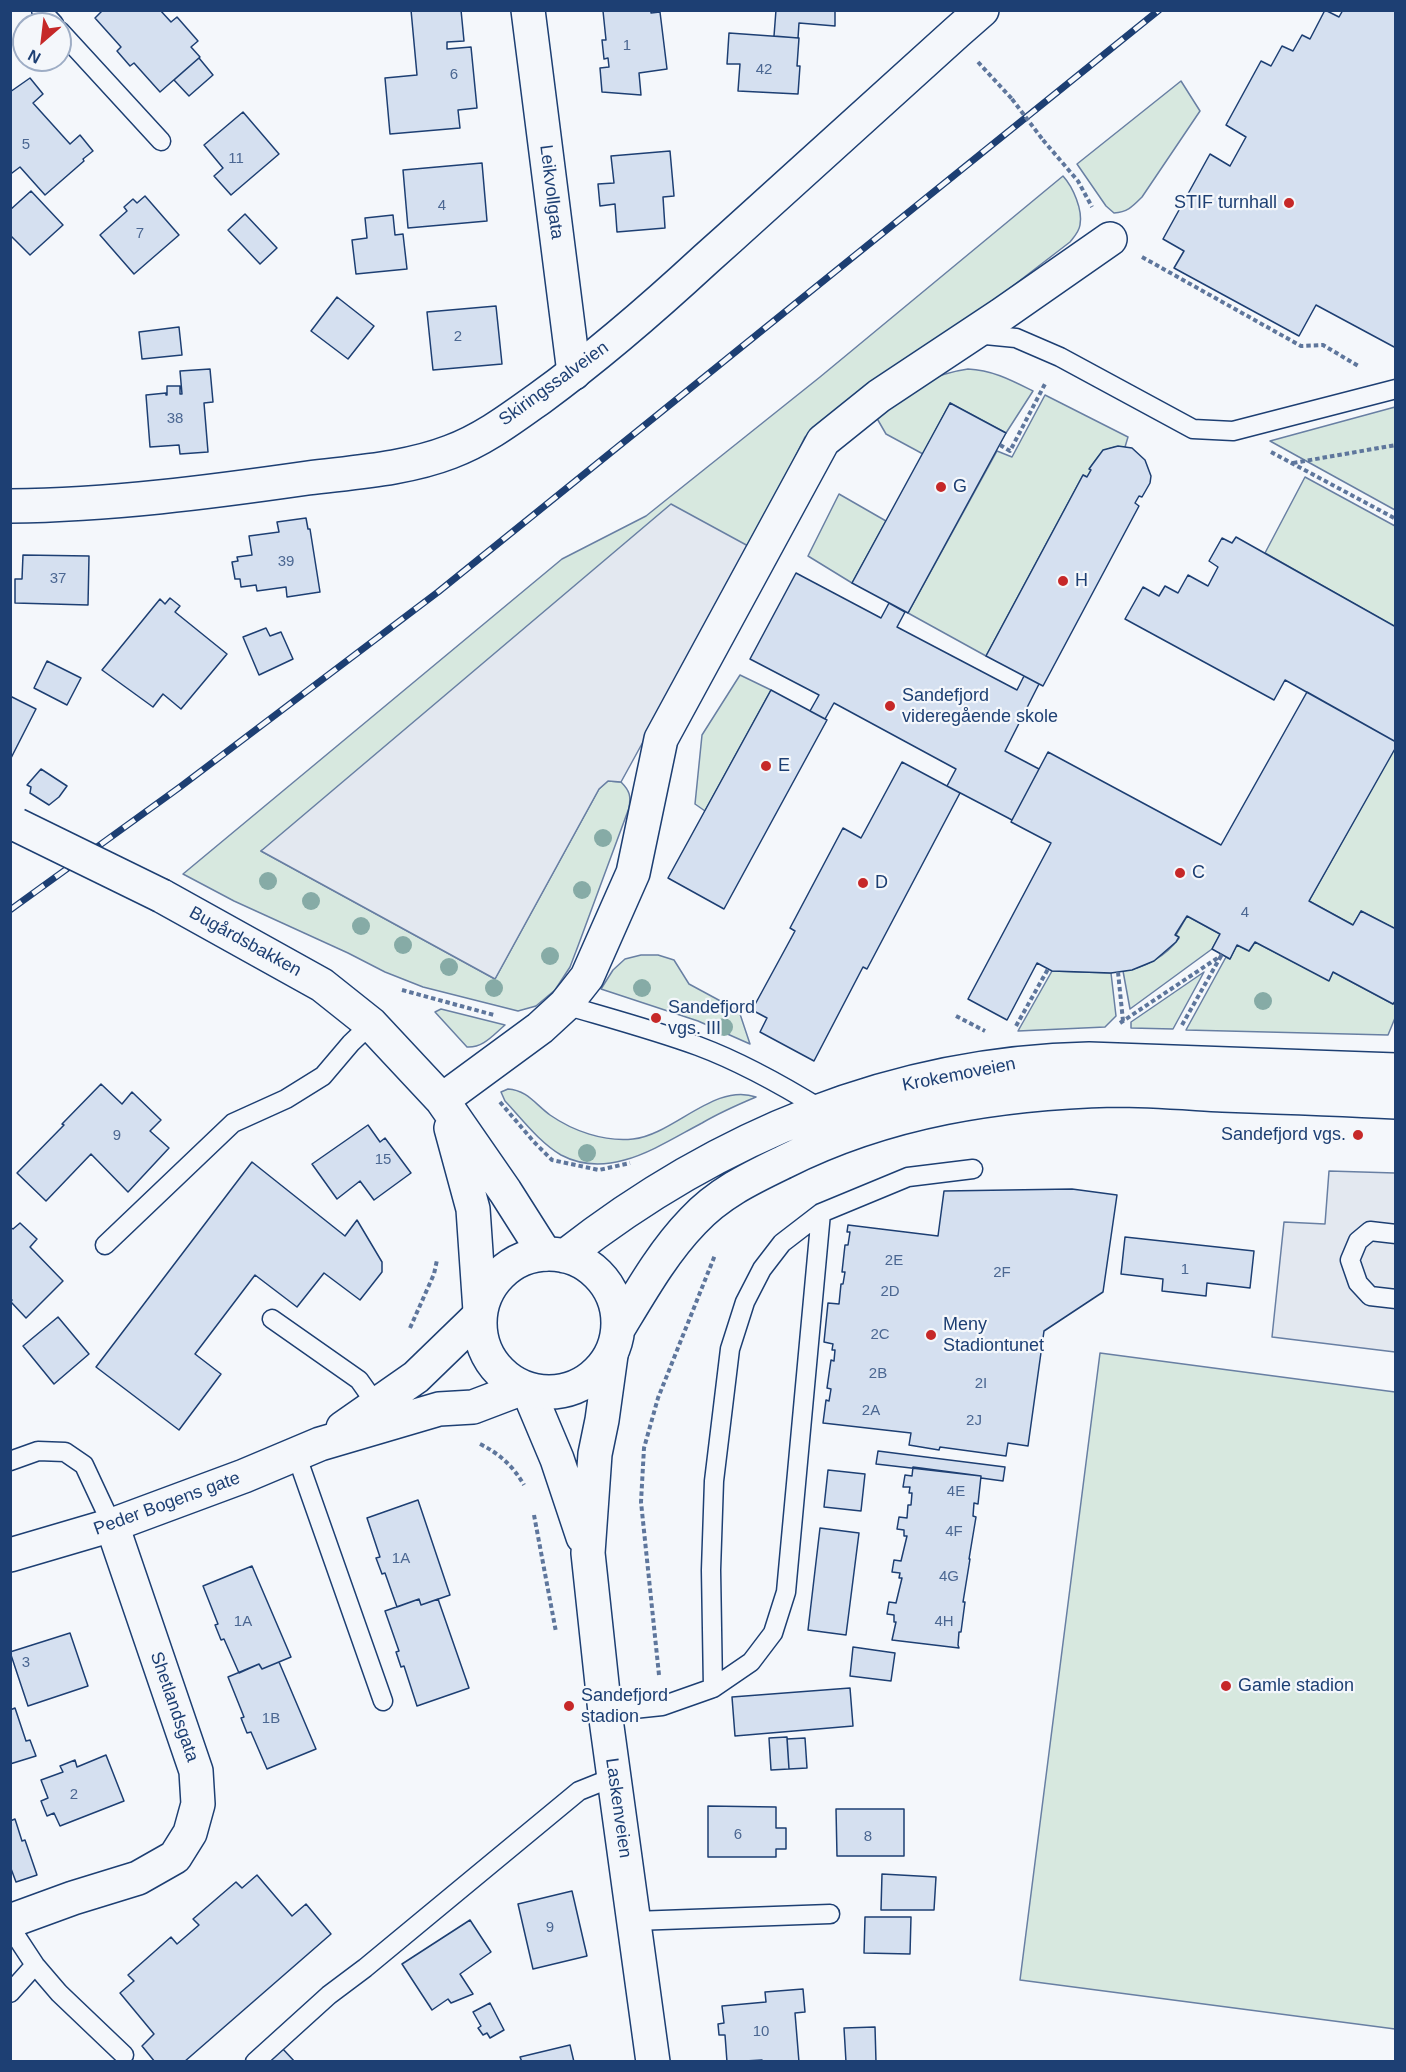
<!DOCTYPE html>
<meta charset="utf-8">
<style>
body{margin:0}
#map{position:relative;width:1406px;height:2072px;overflow:hidden;background:#f4f7fb;font-family:Helvetica,sans-serif}
canvas{display:block}
.frame{position:absolute;inset:0;border:12px solid #1d3f73;pointer-events:none}
.north{position:absolute;left:12px;top:12px;width:60px;height:60px;box-sizing:border-box;background:#f4f7fb;border:2px solid #9eadc5;border-radius:50%;rotate:208deg;font-size:16px;font-weight:700;line-height:24px;text-align:center;color:#1d3f73}
.north::after{content:'';display:block;margin:auto;width:21px;height:27px;background:#c62828;clip-path:polygon(50% 0,100% 100%,50% 72%,0 100%)}
</style>
<div id="map">
<canvas width="1406" height="2072"></canvas>
<div class="frame"></div>
<div class="north">N</div>
</div>
<script>
const ctx = document.querySelector('canvas').getContext('2d');
ctx.lineJoin = 'round';
function paint(path, color) { ctx.fillStyle = color; ctx.fill(path, 'evenodd'); }
function strokePath(path, color, width, dash) { ctx.strokeStyle = color; ctx.lineWidth = width; ctx.lineCap = dash ? 'butt' : 'round'; ctx.setLineDash(dash || []); ctx.stroke(path); }
function drawText(font, color, halo, rows, align = 'center') {
  ctx.font = font + ' Helvetica,sans-serif'; ctx.lineWidth = 4.5; ctx.setLineDash([]); ctx.textBaseline = 'middle'; ctx.strokeStyle = halo; ctx.fillStyle = color; for (const [text, x, y, turn = 0] of rows) {
    ctx.save(); ctx.translate(x, y); ctx.rotate((+turn || 0) * Math.PI / 180); ctx.textAlign = isNaN(turn) ? turn : align; if (halo) ctx.strokeText(text, 0, 0); ctx.fillText(text, 0, 0); ctx.restore();
  }
}
const green = new Path2D(`
 M1181,81L1200,111L1142,197C1133,206 1128,212 1114,213L1106,206L1077,164Z
 M1063,176C1073,187 1083,210 1080,225C1079,232 1074,237 1070,242L975,315L825,420L805,437L750,547L261,851L495,979L599,789L608,781L621,782C630,791 631,796 629,808L578,946L570,967L555,990L536,1006L518,1011L423,987L385,972L348,953L234,901L183,874L562,559L646,516L820,377Z
 M968,369C992,370 1011,380 1033,391L1006,433L950,403L923,454L886,434L875,415C908,393 926,375 968,369Z
 M1045,395L1128,437L1125,447C1106,445 1099,454 1090,468L1091,470L1087,477L1083,475L986,656L908,613L997,451L1012,457Z
 M1395,407V510L1270,441Z
 M1305,477L1395,526V627L1265,553Z
 M839,494L886,521L852,583L808,556Z
 M740,675L771,690L705,811L695,804L702,735Z
 M1395,747V929L1361,911L1353,925L1309,901Z
 M1187,916L1220,934L1212,949L1130,1009L1123,971C1145,968 1166,956 1179,938L1176,935Z
 M1255,942L1329,980L1333,972L1393,1004L1395,1000V1018L1388,1035L1186,1030L1226,957L1230,959L1237,945L1249,951Z
 M641,955H658L674,960L689,984L739,1011L750,1044L698,1021L601,989L613,970L625,959Z
 M1052,971L1111,973L1116,1016L1105,1027L1018,1031Z
 M1204,972L1173,1029L1131,1028V1022Z
 M441,1009L505,1025C493,1035 483,1048 467,1047L435,1012Z
 M508,1089C527,1090 536,1105 550,1115C573,1131 604,1142 633,1139C673,1135 715,1082 756,1097C737,1105 719,1113 702,1123C660,1145 610,1181 561,1155C539,1142 522,1119 505,1101L501,1092Z
 M1100,1353L1395,1392V2029L1020,1980Z`);
paint(green, '#d7e8df');
strokePath(green, '#687fa3', 1.5);
const parking = new Path2D(`
 M671,504L750,547L621,782L608,781L599,789L495,979L261,851Z
 M1329,1171L1395,1173V1352L1272,1337L1284,1222L1325,1224Z`);
paint(parking, '#e3e8f0');
strokePath(parking, '#687fa3', 1.5);
const building = new Path2D(`
 M103,10H160L171,22L177,17L198,41L191,47L200,57L160,92L134,63L130,66L117,51L121,47L95,18Z
 M411,10H461L464,41L447,42V49L471,47L477,108L458,110L460,128L390,134L385,78L417,75Z
 M651,10V13L660,12L667,69L639,73L641,95L602,92L600,68L609,67L608,58L604,59L602,40H606L603,11Z
 M776,10H835V26L799,23L798,38L774,36Z
 M1325,10L1339,17L1343,10H1396V348L1316,305L1299,336L1174,268L1184,251L1163,239L1210,154L1230,166L1246,137L1226,125L1261,61L1271,66L1282,46L1293,51L1302,35L1310,39Z
 M729,33L799,38L797,66H800L798,94L738,91L740,64H727Z
 M199,58L213,75L189,96L174,80Z
 M30,78L43,94L33,103L70,144L80,135L93,151L83,159L84,161L45,195L20,167L12,173L10,171V92Z
 M243,112L279,154L231,195L214,176L223,168L204,145Z
 M670,151L674,196L663,197L665,228L617,232L615,204L600,206L598,184L614,183L611,156Z
 M482,163L487,221L408,228L403,170Z
 M31,191L63,225L30,255L10,235V210Z
 M145,196L179,235L134,274L100,235L127,211L124,207L133,199L137,203Z
 M245,214L277,248L260,264L228,230Z
 M393,215L395,235L403,234L407,269L356,274L352,240L367,238L365,218Z
 M337,297L374,326L348,359L311,331Z
 M496,306L502,364L433,370L427,312Z
 M179,327L182,355L142,359L139,332Z
 M210,369L213,402L204,403L208,452L180,454L179,445L150,447L146,395L166,393V395H167V386H180V394H182L180,371Z
 M950,403L1006,433L908,613L852,583Z
 M1118,446L1132,448L1145,460L1151,476L1150,483L1142,497L1139,496L1135,503L1139,506L1043,686L986,656L1083,475L1087,477L1091,470L1089,469L1103,450Z
 M306,518L308,529H310L320,592L287,597L286,587L257,591L256,585L241,587L240,579H235L232,562L238,561L237,557L252,555L249,536L279,532L277,522Z
 M1236,537L1396,627V742L1285,680L1274,700L1125,619L1143,587L1159,596L1165,586L1178,593L1188,575L1208,586L1218,567L1209,561L1222,538L1232,543Z
 M23,555L89,556L88,605L15,603V579H22Z
 M796,573L881,618L889,603L905,612L897,627L1017,690L1024,676L1039,684L1005,751L1039,769L1012,820L947,786L956,769L834,703L825,719L810,711L819,695L750,659Z
 M170,598L180,606L175,612L227,654L181,709L163,694L153,707L102,670L160,599L165,604Z
 M266,628L270,636L281,632L293,659L259,675L243,637Z
 M47,661L81,678L67,705L34,688Z
 M771,690L827,720L724,909L668,878Z
 M1307,692L1396,742V747L1309,901L1353,925L1361,911L1396,929V1000L1393,1004L1333,972L1329,981L1255,942L1249,951L1237,945L1230,959L1212,949L1220,934L1187,916L1175,935L1179,937L1176,942L1154,961L1132,970L1111,973L1052,971L1037,963L1007,1020L968,999L1051,843L1011,822L1048,752L1221,845Z
 M10,696L36,709L10,760Z
 M902,762L960,793L867,969L863,967L814,1061L760,1032L767,1018L752,1010L795,931L790,928L843,828L861,838Z
 M41,769L67,786L59,797L49,805L30,793L31,787L27,785Z
 M101,1084L122,1104L132,1092L161,1120L150,1131L169,1148L128,1192L91,1154L46,1201L17,1173L64,1125L62,1124Z
 M368,1125L380,1142L385,1138L411,1173L374,1200L360,1181L337,1199L312,1164Z
 M252,1162L345,1236L357,1220L382,1262V1272L360,1300L324,1273L297,1307L255,1275L195,1354L221,1374L179,1430L96,1367Z
 M1072,1189L1117,1195L1103,1292L1044,1331L1028,1446L1008,1443L1006,1456L940,1447L939,1450L909,1445L911,1433L823,1423L826,1400L829,1401L831,1389L827,1388L831,1360L834,1361L835,1350H832L833,1344L824,1342L828,1303L839,1304L841,1284H843L845,1272H842L845,1245H848L850,1232H847L848,1225L938,1236L944,1191Z
 M20,1223L37,1239L30,1247L63,1281L26,1318L11,1302L12,1300L10,1298V1227L13,1229Z
 M1125,1237L1254,1251L1250,1288L1207,1283L1206,1296L1162,1291L1163,1279L1121,1274Z
 M58,1317L89,1354L54,1384L23,1346Z
 M878,1451L1005,1467L1003,1481L981,1478V1476L876,1464Z
 M913,1467L981,1476L978,1504L974,1503L973,1516L976,1517L969,1559H970L963,1602H965L961,1632H959L958,1645L959,1648L892,1640L896,1622H894V1615L887,1614L889,1602L896,1603L902,1578H899L900,1573L892,1572L894,1560L901,1561L907,1536H904V1530L897,1529L899,1517L907,1518L908,1505H911L912,1493H909L910,1487H903L905,1475L912,1476Z
 M828,1470L865,1474L861,1511L824,1507Z
 M418,1500L450,1595L421,1605L419,1599L397,1607L385,1573L382,1574L376,1558L380,1557L367,1518Z
 M820,1528L859,1533L846,1635L808,1630Z
 M252,1566L291,1657L262,1669L259,1664L239,1673L224,1639L221,1640L215,1625L218,1624L203,1586Z
 M419,1599L421,1605L438,1599L469,1688L417,1706L404,1666L401,1667L396,1652L399,1651L385,1611Z
 M70,1633L88,1686L28,1706L10,1652Z
 M853,1647L895,1653L891,1681L850,1676Z
 M279,1662L316,1749L267,1769L251,1732L247,1733L241,1718L244,1717L228,1677L259,1664L262,1669Z
 M850,1688L853,1726L735,1736L732,1697Z
 M15,1708L26,1741L30,1740L36,1756L10,1764V1710Z
 M787,1737L789,1769L771,1770L769,1738Z
 M805,1738L807,1768L789,1769L787,1739Z
 M106,1755L124,1801L60,1826L54,1813L47,1816L41,1801L48,1798L41,1780L63,1772L60,1766L75,1760L77,1767Z
 M708,1806L776,1807V1828H786V1849H776V1857H708Z
 M836,1809H904V1856H837Z
 M15,1819L22,1841L25,1840L37,1875L16,1882L10,1866V1821Z
 M882,1874L936,1877L934,1910H881Z
 M257,1875L292,1916L306,1904L331,1934L184,2062H155L142,2046L154,2034L120,1993L134,1981L128,1975L171,1937L177,1944L199,1925L193,1919L236,1882L242,1888Z
 M572,1891L587,1956L533,1969L518,1904Z
 M865,1917H911L910,1954L864,1953Z
 M470,1920L491,1952L460,1974L473,1994L451,2003L448,1999L432,2010L402,1964Z
 M803,1989L805,2012L795,2013L799,2062H762V2060L727,2062L725,2035H719L718,2024L724,2023L722,2006L766,2002L765,1992Z
 M490,2003L504,2030L490,2038L487,2033L483,2035L478,2028L481,2026L473,2012Z
 M875,2027L876,2062H846L844,2028Z
 M570,2045L574,2062H522L520,2057Z
 M282,2048L295,2062H268Z`);
paint(building, '#d5e0f0');
strokePath(building, '#1d3f73', 1.5);
const service = new Path2D(`
 M41,10L54,24
 M60,31L161,141
 M975,334L1016,338L1060,357L1193,429L1233,431L1396,389
 M565,1005C609,1018 654,1030 698,1046C741,1062 782,1085 821,1109
 M1396,1234L1370,1231L1358,1241L1350,1260L1358,1283L1370,1296L1396,1299
 M105,1245L233,1123L286,1099L323,1076L351,1043L371,1024
 M272,1319L359,1380L381,1411
 M296,1454L383,1701
 M10,1461L38,1451L65,1452L84,1465L112,1525
 M713,1688L711,1570L714,1481L730,1349L745,1302L762,1269L782,1243L821,1213L908,1177L973,1169
 M605,1712L662,1706L713,1688L751,1662L773,1633L786,1592L821,1213
 M634,1921L830,1914
 M10,1927L35,1965L59,1993L124,2055
 M10,1993L35,1965
 M255,2062L329,1995L365,1968L579,1791L614,1777`);
const minor = new Path2D(`
 M528,10L574,373
 M162,896L322,985L371,1024L442,1100L505,1191L545,1254
 M442,1100L540,1028L565,1005L587,977L633,873L661,739L823,441L879,396L1001,315L1110,239
 M451,1128L473,1209L480,1311
 M10,1921L73,1898L138,1878L175,1857L190,1833L198,1804L196,1771L112,1525`);
const tertiary = new Path2D(`
 M611,1355L602,1420L595,1454L588,1553L605,1712L653,2062
 M528,1390L557,1459L583,1537`);
const secondary = new Path2D(`
 M10,506C111,505 210,492 308,478C355,472 406,469 450,452C483,440 512,418 540,398C599,355 653,308 706,259C790,184 873,108 957,32L982,10
 M480 1323a69 69 0 1 1 138 0a69 69 0 1 1-138 0Z
 M565,1256C718,1136 894,1063 1089,1059L1396,1070
 M618,1329C641,1291 663,1252 693,1221C719,1193 751,1178 784,1162C887,1110 1000,1093 1114,1090C1150,1090 1187,1093 1223,1095C1281,1097 1338,1099 1396,1102
 M343,1428L416,1377L479,1316
 M10,1555L112,1525L244,1476L320,1444L439,1409L473,1407L523,1388`);
strokePath(service, '#1d3f73', 21);
strokePath(minor, '#1d3f73', 36);
strokePath(tertiary, '#1d3f73', 36);
strokePath(secondary, '#1d3f73', 36);
strokePath(new Path2D(`
 M978,62L1012,99
 M1043,140L1078,181L1092,207
 M1142,257L1301,346L1323,345L1360,367
 M1000,445L1010,451L1046,382
 M1271,452L1396,519
 M1293,463L1396,445
 M1118,972L1123,1021
 M402,990L494,1015
 M956,1016L985,1031
 M1120,1023L1222,955
 M1182,1025L1221,956
 M1016,1026L1048,969
 M500,1102L534,1142L552,1160L599,1170L630,1163
 M410,1328L434,1274L437,1260
 M480,1444C500,1454 513,1466 524,1485
 M534,1515L556,1632
 M659,1675L641,1502L644,1448L658,1398L715,1255`), '#5e769c', 4, [4.5, 3]);
strokePath(service, '#f4f7fb', 18);
strokePath(minor, '#f4f7fb', 33);
strokePath(tertiary, '#f4f7fb', 33);
strokePath(secondary, '#f4f7fb', 33);
const rail = new Path2D(`
 M10,910L180,787L438,592L1159,10`);
strokePath(rail, '#1d3f73', 7);
strokePath(rail, '#f4f7fb', 4.5, [14]);
const minorBridge = new Path2D(`
 M17,825L162,896`);
strokePath(minorBridge, '#1d3f73', 36, []);
strokePath(new Path2D(`
 M1012,99L1043,140`), '#5e769c', 4, [4.5, 3]);
strokePath(minorBridge, '#f4f7fb', 33);
ctx.fillStyle = '#86aba6';
for (const [x, y] of [
 [603,838],
 [268,881],
 [582,890],
 [311,901],
 [361,926],
 [403,945],
 [550,956],
 [449,967],
 [494,988],
 [642,988],
 [1263,1001],
 [724,1027],
 [587,1153]
]) { ctx.beginPath(); ctx.arc(x, y, 9, 0, 2 * Math.PI); ctx.fill(); }
for (const [x, y, r, color] of [
 [1289,203,6,"#c62828"],
 [941,487,6,"#c62828"],
 [1063,581,6,"#c62828"],
 [890,706,6,"#c62828"],
 [766,766,6,"#c62828"],
 [1180,873,6,"#c62828"],
 [863,883,6,"#c62828"],
 [656,1018,6,"#c62828"],
 [1358,1135,6,"#c62828"],
 [931,1335,6,"#c62828"],
 [1226,1686,6,"#c62828"],
 [569,1706,6,"#c62828"]
]) { const dot = new Path2D(); dot.arc(x, y, r, 0, 2 * Math.PI); ctx.fillStyle = color; ctx.fill(dot); strokePath(dot, '#f4f7fb', 2); }
drawText('15px', '#4b6792', null, [
 ["1",627,46],
 ["42",764,70],
 ["6",454,75],
 ["5",26,145],
 ["11",236,159],
 ["4",442,206],
 ["7",140,234],
 ["2",458,337],
 ["38",175,419],
 ["39",286,562],
 ["37",58,579],
 ["4",1245,913],
 ["9",117,1136],
 ["15",383,1160],
 ["2E",894,1261],
 ["1",1185,1270],
 ["2F",1002,1273],
 ["2D",890,1292],
 ["2C",880,1335],
 ["2B",878,1374],
 ["2I",981,1384],
 ["2A",871,1411],
 ["2J",974,1421],
 ["4E",956,1492],
 ["4F",954,1532],
 ["1A",401,1559],
 ["4G",949,1577],
 ["1A",243,1622],
 ["4H",944,1622],
 ["3",26,1663],
 ["1B",271,1719],
 ["2",74,1795],
 ["6",738,1835],
 ["8",868,1837],
 ["9",550,1928],
 ["10",761,2032]
]);
drawText('18px', '#1d3f73', '#f4f7fb', [
 ["Leikvollgata",551,192,83],
 ["Skiringssalveien",554,384,-36],
 ["Bugårdsbakken",245,942,29],
 ["Krokemoveien",959,1075,-11],
 ["Peder Bogens gate",167,1504,-20],
 ["Shetlandsgata",174,1707,71],
 ["Laskenveien",618,1808,82]
]);
drawText('18px', '#1d3f73', '#f4f7fb', [
 ["STIF turnhall",1277,203,"right"],
 ["G",953,487],
 ["H",1075,581],
 ["Sandefjord",902,696],
 ["videregående skole",902,717],
 ["E",778,766],
 ["C",1192,873],
 ["D",875,883],
 ["Sandefjord",668,1008],
 ["vgs. III",668,1029],
 ["Sandefjord vgs.",1346,1135,"right"],
 ["Meny",943,1325],
 ["Stadiontunet",943,1346],
 ["Gamle stadion",1238,1686],
 ["Sandefjord",581,1696],
 ["stadion",581,1717]
], 'left');
</script>
